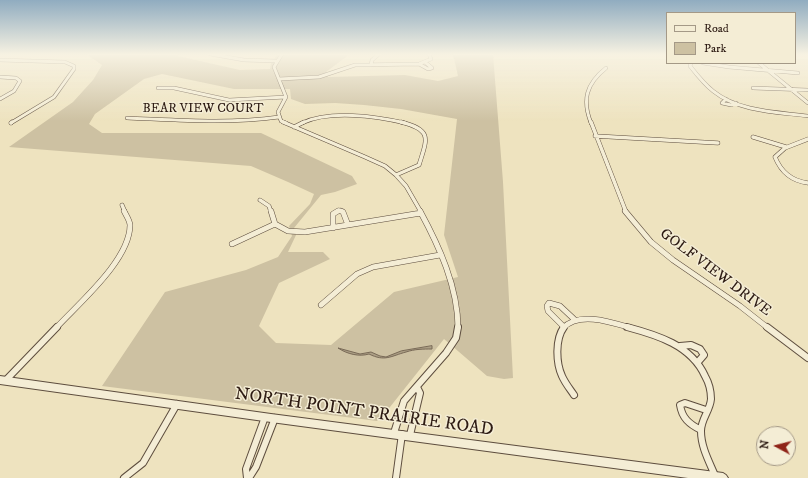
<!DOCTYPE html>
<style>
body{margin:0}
#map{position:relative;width:808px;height:478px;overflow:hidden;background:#eee3bf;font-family:"IM FELL DW Pica",serif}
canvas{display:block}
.legend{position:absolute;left:666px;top:12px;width:130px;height:52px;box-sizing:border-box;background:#f4edd5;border:1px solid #a49987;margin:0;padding:5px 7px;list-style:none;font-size:12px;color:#2d1b13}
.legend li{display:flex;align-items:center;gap:8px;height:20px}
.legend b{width:20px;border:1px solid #a49987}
.north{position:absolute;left:756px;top:426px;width:40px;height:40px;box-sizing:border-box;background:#f4edd5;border:1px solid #a49987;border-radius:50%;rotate:277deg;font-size:11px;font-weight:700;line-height:16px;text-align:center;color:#2d1b13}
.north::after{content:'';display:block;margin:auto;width:14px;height:18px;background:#8f2418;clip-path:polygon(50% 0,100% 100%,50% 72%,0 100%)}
</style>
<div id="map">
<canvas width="808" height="478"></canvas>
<ul class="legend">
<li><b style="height:5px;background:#f4edd5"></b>Road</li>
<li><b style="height:11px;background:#cdc1a2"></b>Park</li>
</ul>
<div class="north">N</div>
</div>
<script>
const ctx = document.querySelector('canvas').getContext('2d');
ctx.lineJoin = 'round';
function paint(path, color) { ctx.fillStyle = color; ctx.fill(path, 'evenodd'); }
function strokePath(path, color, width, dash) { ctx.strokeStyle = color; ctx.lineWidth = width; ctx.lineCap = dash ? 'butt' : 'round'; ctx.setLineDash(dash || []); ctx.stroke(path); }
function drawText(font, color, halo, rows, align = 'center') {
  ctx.font = font + ' "IM FELL DW Pica",serif'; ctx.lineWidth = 3; ctx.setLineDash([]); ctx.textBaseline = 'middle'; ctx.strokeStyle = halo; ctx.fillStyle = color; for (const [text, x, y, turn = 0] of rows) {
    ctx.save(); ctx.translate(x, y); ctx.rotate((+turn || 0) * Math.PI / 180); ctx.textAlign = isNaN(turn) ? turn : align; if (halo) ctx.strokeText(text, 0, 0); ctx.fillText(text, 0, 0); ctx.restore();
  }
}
paint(new Path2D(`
 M86,54H177L178,56L240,70L270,69L271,63L278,54H350L326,72L328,77L405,75L438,81L458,76L453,54H493L503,182L513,378L504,379L487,376L444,339L390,407L377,421L102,386L165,292L246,270L278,257L292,236L289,226L310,204L314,194L288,182L251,166L9,147L73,102L93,80L102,65ZM162,74L234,89H290L291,99L305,104L335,103L364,105L401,109L457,119L444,235L458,277L394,292L331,345L276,343L259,326L279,283L330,259L323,252H288L296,235L294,228L321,195L335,192L357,184L352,176L261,133H102L89,124L95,114L144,79Z`), '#cdc1a2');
const water = new Path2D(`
 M432,346V349C423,349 415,349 406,352C391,356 385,362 369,354C359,357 347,354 338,348L360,354L371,352L380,356L386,357L401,351Z`);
paint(water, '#ac9f85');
strokePath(water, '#796a57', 1);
const minorFar3 = new Path2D(`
 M210,54L244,60L276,61
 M282,54L274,67L286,97L278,112L281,121L286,123
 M0,60L65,62L74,66V69L54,97L11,123
 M691,63L690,66C697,75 704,84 713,91C739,112 777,112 808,116
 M703,63L729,67L798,73
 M759,63L808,103
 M419,64L428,69L432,68L425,62
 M371,65L372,60L379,54
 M0,77L16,78L20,81L14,91L0,99
 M279,79L319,77L355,65L419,64L431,59L429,54
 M158,88H174L229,100L286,97
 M753,88L808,90
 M726,99L722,103L731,105L736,103
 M127,118C178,120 228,124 279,117
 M302,123C330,110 375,116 405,123
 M591,123C582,100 586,84 606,68`);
const minorFar2 = new Path2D(`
 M283,122L365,157L385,166L396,175L406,186L421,212
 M591,122L626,212
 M11,123L12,122
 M294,127L304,122
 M595,136L718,143
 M753,137L786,147
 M808,139L785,148L775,157C781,172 792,181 808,183
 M396,175L419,165C427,139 433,130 401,122
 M260,200L269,206L271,212
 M122,205L125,212
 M336,212L339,210L343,212`);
const minorFar1 = new Path2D(`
 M271,211L275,224L288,231L305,232L421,213
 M341,211L343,212L348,225
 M420,211C439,246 458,287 458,328
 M625,211L651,242L673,260L740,306L768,328
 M333,228V214L338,211
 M232,244L275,224
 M321,305L357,274L373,267L440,255
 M563,326L548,311L547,306L549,303L560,306L575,320
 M56,328C79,303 130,260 130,225C130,221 126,215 124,211
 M563,328C579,311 611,322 631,328`);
const minor = new Path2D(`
 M564,327C555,339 556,363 562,376C565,383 570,389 574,395
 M627,327C657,335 691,345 705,376C709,383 711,391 711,399C710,411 701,419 701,431C701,448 710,463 716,478
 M767,327L808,358
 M680,346L691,345L700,349L704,355L697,363
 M6,380L57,327
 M701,430C689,424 682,418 680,405L685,403L706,410
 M394,433L404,401L446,353L456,338L458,327
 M410,435L420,393L417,387
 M124,478L143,463L177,404
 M247,478L246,469L265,417
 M249,478L256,467L275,418
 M396,478L402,434`);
const tertiary = new Path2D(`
 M0,376L271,414L723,473L726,475L728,478H688L271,422L0,384Z`);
strokePath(minorFar3, '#5d4d3e', 4);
strokePath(minorFar2, '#5d4d3e', 4.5);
strokePath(minorFar1, '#5d4d3e', 6);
strokePath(minor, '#5d4d3e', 8);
strokePath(tertiary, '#5d4d3e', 2);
strokePath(minorFar3, '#f4edd5', 3);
strokePath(minorFar2, '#f4edd5', 3.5);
strokePath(minorFar1, '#f4edd5', 5);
strokePath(minor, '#f4edd5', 6);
paint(tertiary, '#f4edd5');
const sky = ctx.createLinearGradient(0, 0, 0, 121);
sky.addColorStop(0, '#90acc0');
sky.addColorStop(0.45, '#f7f2e2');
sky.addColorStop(1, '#f7f2e200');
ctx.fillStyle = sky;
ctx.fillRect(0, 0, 808, 121);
drawText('13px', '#2d1b13', '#f4edd5', [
 ["BEAR VIEW COURT",203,109]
]);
drawText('15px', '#2d1b13', '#f4edd5', [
 ["GOLF VIEW DRIVE",715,273,37]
]);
drawText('18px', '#2d1b13', '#f4edd5', [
 ["NORTH POINT PRAIRIE ROAD",364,413,8]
]);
</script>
